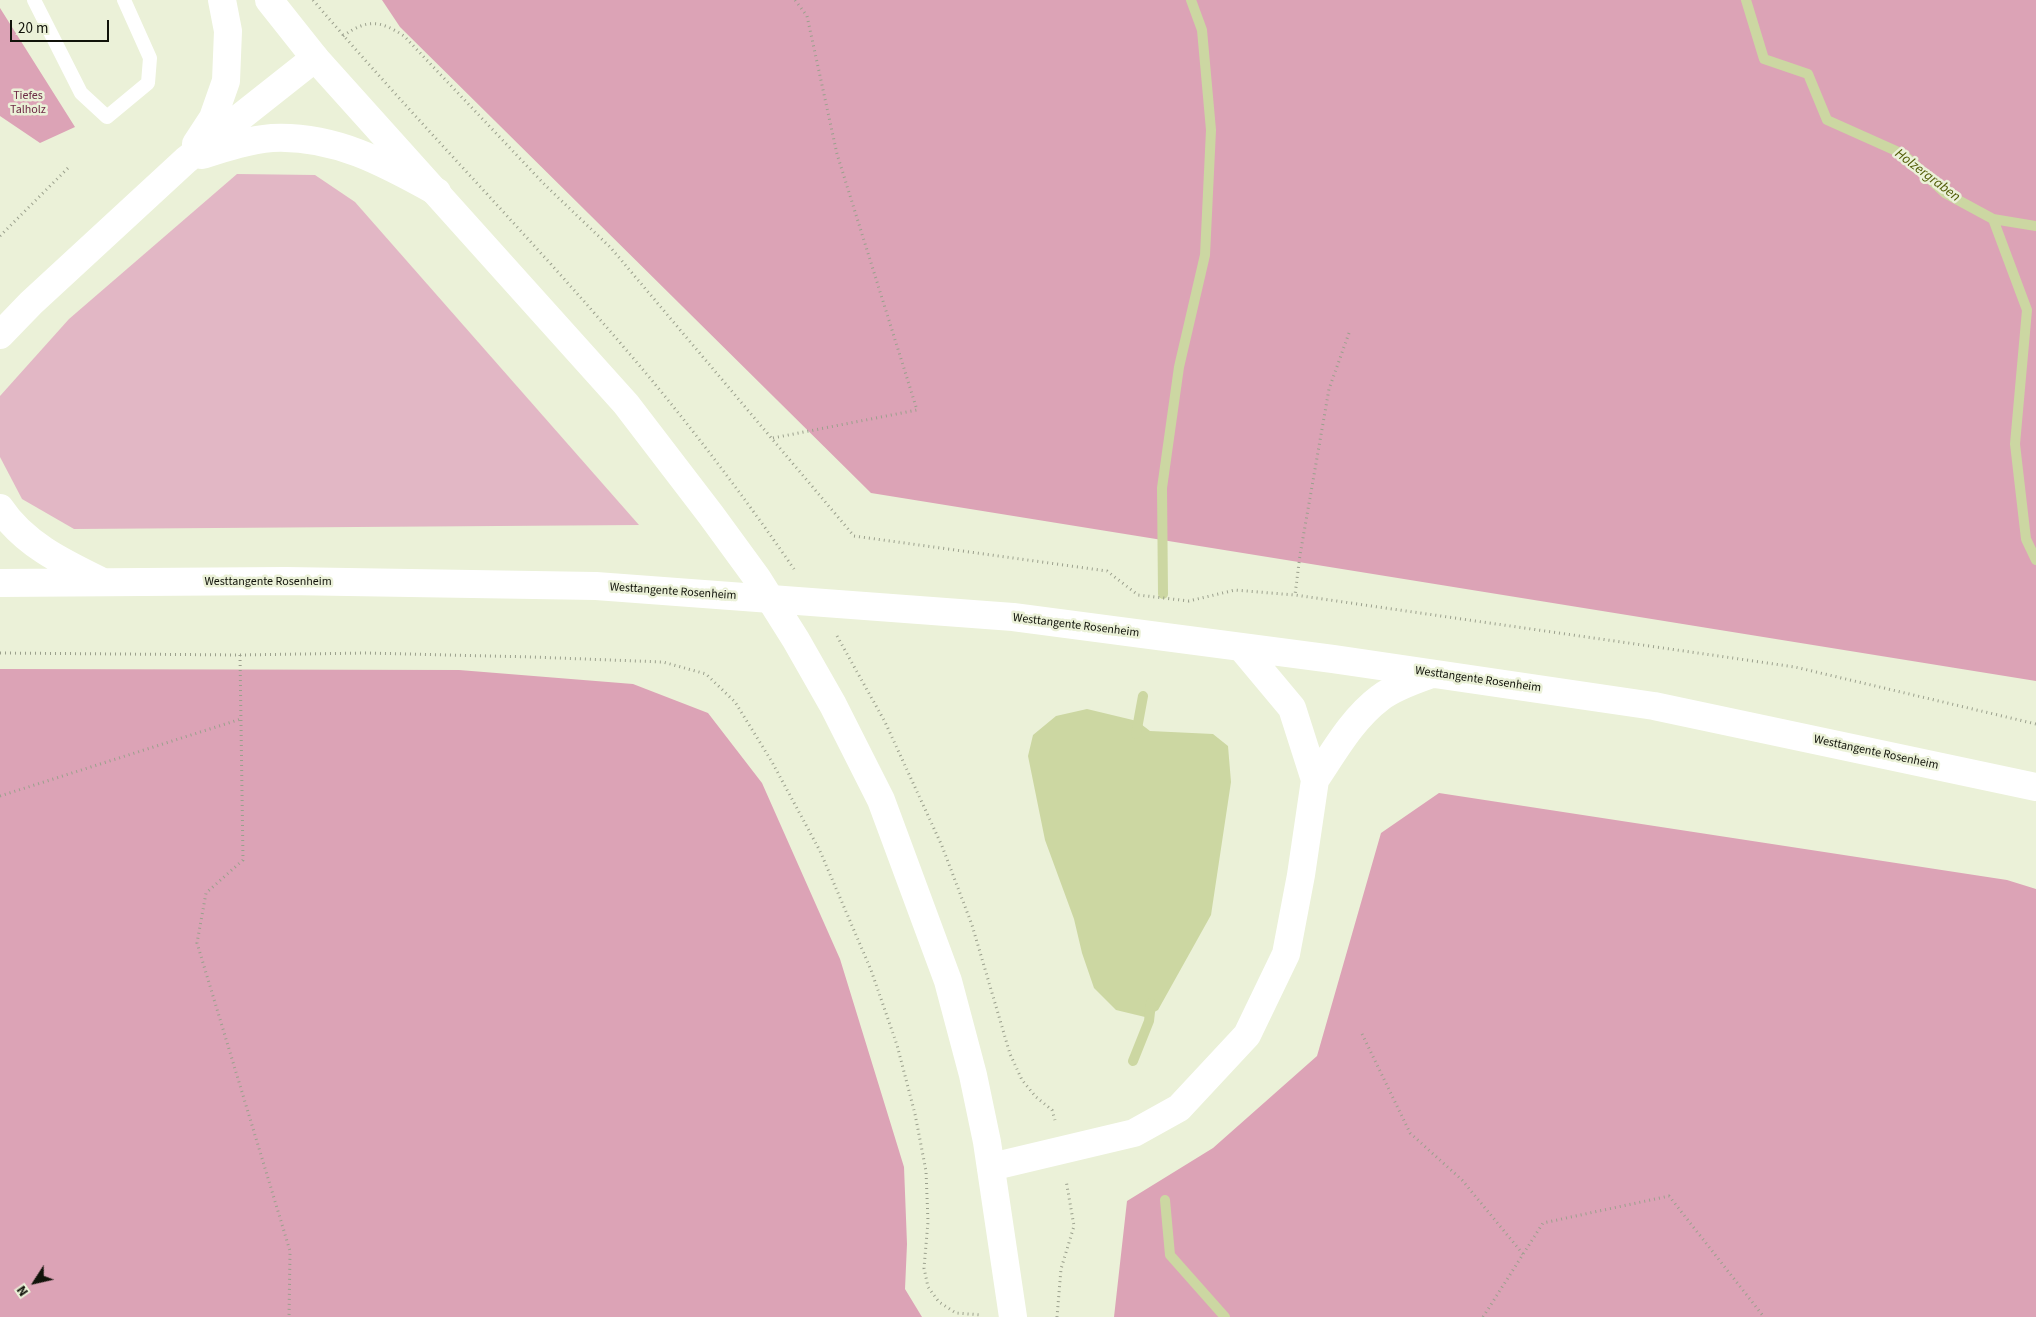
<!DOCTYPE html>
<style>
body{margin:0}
#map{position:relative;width:2036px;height:1317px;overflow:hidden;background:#ebf1d8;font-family:"Source Sans 3",sans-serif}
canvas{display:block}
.north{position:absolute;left:10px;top:1257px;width:50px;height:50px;-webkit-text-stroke:4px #ebf1d8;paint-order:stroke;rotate:235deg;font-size:14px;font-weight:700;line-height:20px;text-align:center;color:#11130a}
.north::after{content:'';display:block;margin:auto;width:18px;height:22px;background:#11130a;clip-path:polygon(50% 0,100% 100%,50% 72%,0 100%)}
.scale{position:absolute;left:10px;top:20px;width:99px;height:22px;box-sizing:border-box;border:2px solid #11130a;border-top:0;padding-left:6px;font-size:15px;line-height:18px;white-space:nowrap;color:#11130a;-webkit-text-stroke:4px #ebf1d8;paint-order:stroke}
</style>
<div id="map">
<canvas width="2036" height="1317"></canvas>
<div class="north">N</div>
<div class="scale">20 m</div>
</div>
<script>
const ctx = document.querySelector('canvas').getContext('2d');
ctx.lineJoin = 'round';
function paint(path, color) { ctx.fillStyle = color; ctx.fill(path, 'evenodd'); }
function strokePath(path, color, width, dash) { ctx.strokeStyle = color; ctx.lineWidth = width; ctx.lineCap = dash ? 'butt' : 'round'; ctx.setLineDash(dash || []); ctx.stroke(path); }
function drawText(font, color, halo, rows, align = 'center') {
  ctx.font = font + ' "Source Sans 3",sans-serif'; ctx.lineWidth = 5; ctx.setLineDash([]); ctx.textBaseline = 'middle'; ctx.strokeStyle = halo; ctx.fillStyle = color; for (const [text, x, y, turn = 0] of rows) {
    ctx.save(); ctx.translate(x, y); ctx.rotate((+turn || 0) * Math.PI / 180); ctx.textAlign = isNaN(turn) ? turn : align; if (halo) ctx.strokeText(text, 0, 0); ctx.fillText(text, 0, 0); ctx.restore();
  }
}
paint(new Path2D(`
 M237,174L315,175L355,202L639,525L74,529L22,499L0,457V396L69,319Z`), '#e2b7c5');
paint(new Path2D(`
 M382,0H2036V681L871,493L400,27Z
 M0,8L75,127L40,143L0,116Z
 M0,669L459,670L633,684L708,713L762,783L840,959L904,1167L907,1244L905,1289L922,1317H0Z
 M1439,793L2007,880L2036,889V1317H1114L1127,1201L1213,1148L1317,1056L1381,833Z`), '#dca3b6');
paint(new Path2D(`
 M1087,709L1137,721L1150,731L1213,734L1228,746L1231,782L1211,915L1158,1010L1145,1017L1116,1010L1094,988L1082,953L1074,919L1045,840L1028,756L1033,735L1056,716Z`), '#ccd7a2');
strokePath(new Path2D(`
 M1746,0L1764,59L1808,74L1827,120L1903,154L1945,193L1993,219L2036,226
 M1993,219L2027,310L2015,444L2026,539L2036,560
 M1163,594L1162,488L1179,367L1205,255L1211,130L1202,30L1191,0
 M1136,734L1143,696
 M1133,1061L1149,1021L1151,1003
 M1165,1200L1170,1255L1225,1317`), '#ccd7a2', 10);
strokePath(new Path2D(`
 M313,0C413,118 522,228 622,345C684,417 741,492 794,569
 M343,36C367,19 380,20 404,36L545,185L611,248L854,536L1107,571L1138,595L1189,601L1235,590L1295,595
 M0,236L70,166
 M1349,333L1329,389L1300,555L1295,595L1795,667L2036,724
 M773,438L917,410L837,154L807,16L795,0
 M837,636L885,722L942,846L972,925L1010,1054L1022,1080L1036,1097L1052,1110L1055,1120
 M0,653L240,655L365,653L532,657L663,662L706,674L735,702L772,762L820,851L871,970L897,1045L915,1114L926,1171L928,1222L924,1268L928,1287L939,1302L956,1313L982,1315
 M240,655L243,860L206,893L197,943L290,1251L289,1317
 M0,796L241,719
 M1362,1034L1410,1133L1462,1180L1523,1254
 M1057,1317L1061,1269L1074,1226L1066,1180
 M1483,1317L1543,1223L1669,1196L1764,1317`), '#9ba08d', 3, [1, 4]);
strokePath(new Path2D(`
 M34,0L81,93L107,117L148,83L150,58L124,0`), '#fff', 14);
strokePath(new Path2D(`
 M269,0L315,58L626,404L711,515L757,578L796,640L833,705L881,800L948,981L973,1075L987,1142L1013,1317`), '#fff', 28);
strokePath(new Path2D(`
 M196,144L213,118L226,81L228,31L222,0
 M202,155C224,148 248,140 272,138C334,135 385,163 437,192
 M0,335L31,303L186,160L315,58
 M0,508C23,543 62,562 99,580
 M0,583L286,581L596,586L1013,617L1333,659L1654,706L2036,787
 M1315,780C1334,752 1352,719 1380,698C1394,687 1415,680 1432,674
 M991,1167L1134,1133L1179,1108L1247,1035L1286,954L1301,875L1315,780L1292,708L1241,647`), '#fff', 28);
drawText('12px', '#6d2a45', '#ebf1d8', [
 ["Tiefes",28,96],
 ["Talholz",28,110]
]);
drawText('12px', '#11130a', '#ebf1d8', [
 ["Westtangente Rosenheim",268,582],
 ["Westtangente Rosenheim",673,592,4],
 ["Westtangente Rosenheim",1076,626,7],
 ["Westtangente Rosenheim",1478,680,8],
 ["Westtangente Rosenheim",1876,753,12]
]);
drawText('italic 14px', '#4f5a04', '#ebf1d8', [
 ["Holzergraben",1927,176,37]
]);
</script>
